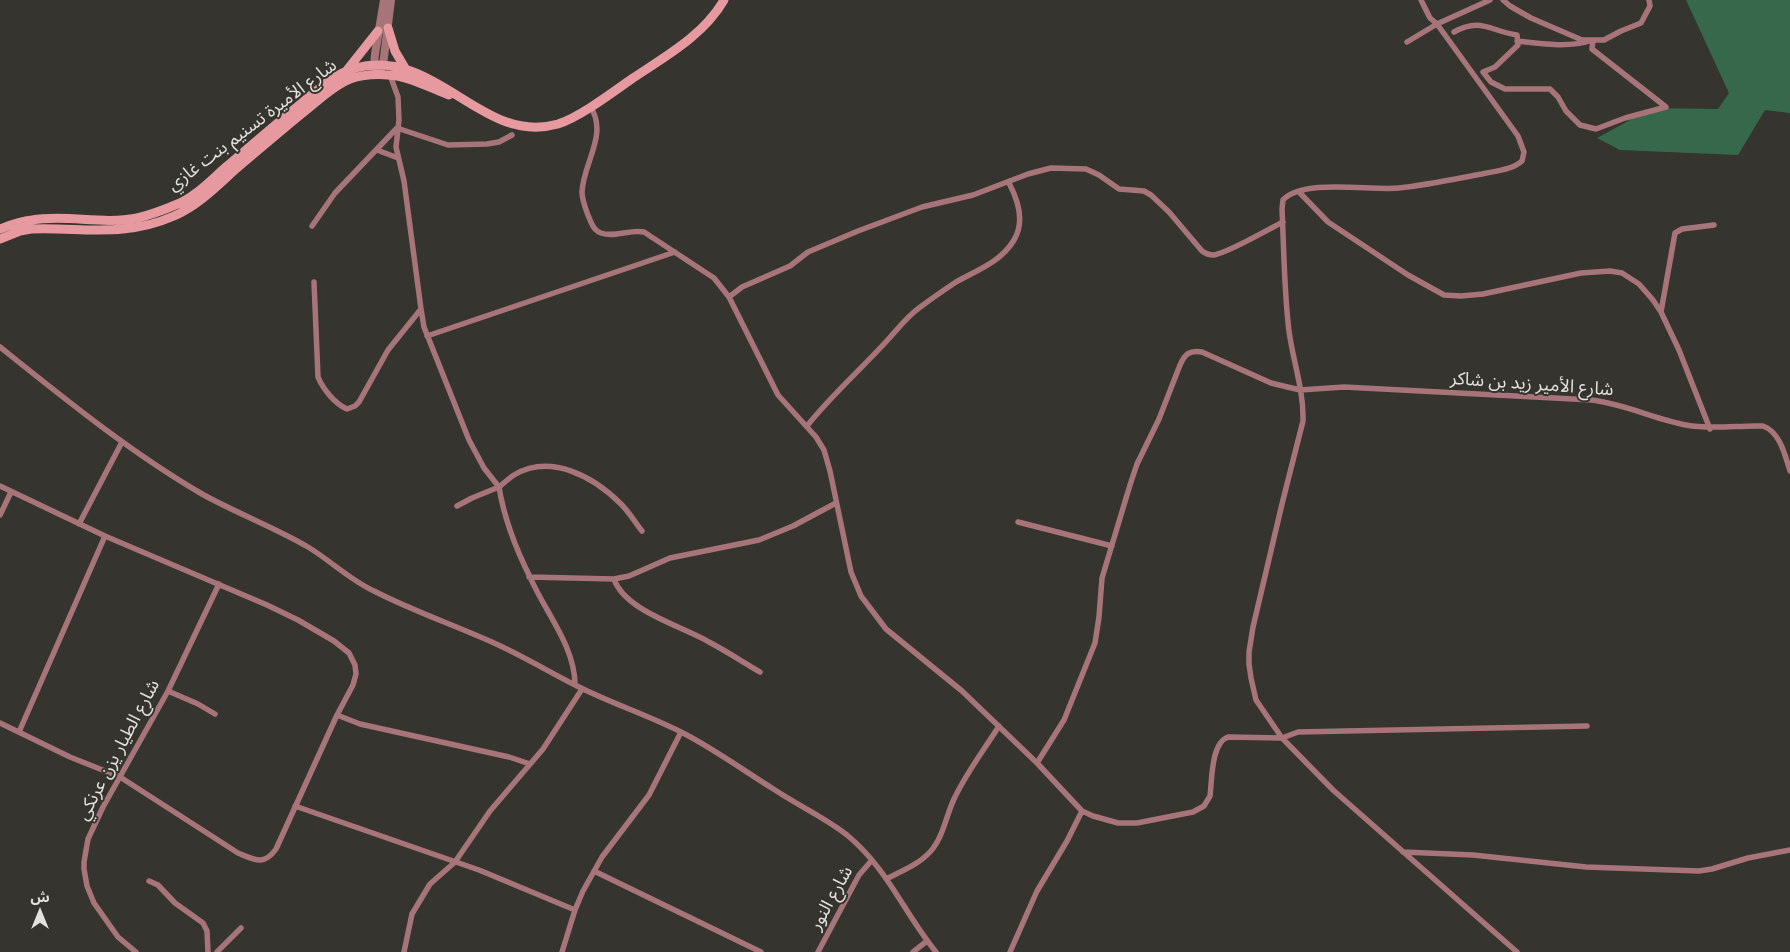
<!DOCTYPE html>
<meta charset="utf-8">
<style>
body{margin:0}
#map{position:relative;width:1790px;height:952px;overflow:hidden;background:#35342e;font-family:"Public Sans","Noto Sans Arabic",sans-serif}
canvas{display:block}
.north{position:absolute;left:15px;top:887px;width:50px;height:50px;-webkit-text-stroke:4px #35342e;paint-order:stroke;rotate:0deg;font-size:14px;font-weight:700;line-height:20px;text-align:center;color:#e2e1de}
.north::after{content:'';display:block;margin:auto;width:18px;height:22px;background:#e2e1de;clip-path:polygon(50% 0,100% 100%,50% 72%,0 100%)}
</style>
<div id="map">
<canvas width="1790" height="952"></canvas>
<div class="north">ش</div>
</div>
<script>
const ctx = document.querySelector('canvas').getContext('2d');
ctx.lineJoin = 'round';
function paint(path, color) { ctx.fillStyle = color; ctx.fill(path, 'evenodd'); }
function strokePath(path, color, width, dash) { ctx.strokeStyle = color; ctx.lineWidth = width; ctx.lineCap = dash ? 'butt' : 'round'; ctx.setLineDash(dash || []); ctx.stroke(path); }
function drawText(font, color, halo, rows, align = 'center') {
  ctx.font = font + ' "Public Sans","Noto Sans Arabic",sans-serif'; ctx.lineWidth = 4; ctx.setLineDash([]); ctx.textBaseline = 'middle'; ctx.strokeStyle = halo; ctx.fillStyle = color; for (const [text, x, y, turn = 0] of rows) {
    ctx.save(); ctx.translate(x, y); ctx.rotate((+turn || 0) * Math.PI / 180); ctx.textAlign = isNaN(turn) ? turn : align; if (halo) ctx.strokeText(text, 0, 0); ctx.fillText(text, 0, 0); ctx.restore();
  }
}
paint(new Path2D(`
 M1686,0H1790V113L1765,110L1738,155L1620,150L1597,138L1652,108L1718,109L1729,93Z`), '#36694b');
strokePath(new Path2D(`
 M1490,0L1437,24L1518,136L1524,152L1522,161C1512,170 1495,171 1482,174C1455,179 1427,185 1399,188C1370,191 1304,178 1283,200L1282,209C1284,250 1284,291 1289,331C1293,361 1304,391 1303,421L1282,504L1253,627L1249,652V664L1251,678L1256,700L1282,738L1333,790L1517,952
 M1503,0L1510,6L1531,18L1582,40H1604L1621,31L1641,23L1650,6L1649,0
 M1454,32C1481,17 1490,31 1517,35L1518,45L1495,67L1483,72L1491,82L1505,89H1550L1558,97L1566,111L1580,125L1596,129L1625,118L1666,107L1592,49L1593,40C1569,48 1542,44 1517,41
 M1407,42L1437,24L1430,18L1421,0
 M390,75L398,97L399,120L396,147L404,181L421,309L424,327L469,440L484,468L499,487L472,498L457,506
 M590,106C609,134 583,163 582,192C582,200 585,207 588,215C591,222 593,230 601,233C614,238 630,229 644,232L714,278L729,297L778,395L816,437L824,450L830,471L851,572L861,596L886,629L962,691L1037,763L1082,811L1093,816L1118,823H1137L1193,812L1204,806L1210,796C1212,780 1211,743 1228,737L1282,738L1298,732L1587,726
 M377,150L398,158
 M1299,192L1328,222L1408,275L1444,295L1461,296L1483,294L1581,273L1610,271L1622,273L1639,284L1653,300L1661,312L1679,350L1710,429
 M312,226L335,193L397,128L448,145L487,144L499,142L512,135
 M314,282L318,377C323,389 335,404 347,409L355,406L359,402L388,350L421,309
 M729,297L742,287L790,266L808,252L858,231L922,207L973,195L1028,174L1051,168L1086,169L1099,175L1119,189L1144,191L1151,195L1169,212L1202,251C1206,254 1209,255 1214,255C1228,253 1267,230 1283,222
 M1661,312L1675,233L1682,229L1714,225
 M427,336L675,252
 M0,347C65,399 130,452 202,494C236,513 274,527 308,547C331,561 350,580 374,591C413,611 454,625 494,643C523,656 551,673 579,687C613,704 650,716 683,733C716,750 744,771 775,790C799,806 824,817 847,835C888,869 904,913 936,952
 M807,426C830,397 857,373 882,346C894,334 905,318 919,308C931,299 944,290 956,282C977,270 1001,262 1014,240C1025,222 1018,200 1009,183
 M0,486L105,536L267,605L298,620L334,641L349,653L355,665L356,674L353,685L337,715L276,849C264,866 255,860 238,853L120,777L70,757L0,723
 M0,515L11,492
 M1018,522L1112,546
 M79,524L122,442
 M529,577L614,579C625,611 682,626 709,642C726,651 743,662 760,672
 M614,579L629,576L670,558L759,540L793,526L836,503
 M575,685C575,646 545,612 530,577C516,549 504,518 499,487C504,483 508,479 514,475C551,453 594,477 621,504C629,512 635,522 642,531
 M168,691L198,704L215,714
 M337,715L360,724L509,757L530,764
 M19,732L105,536
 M1037,763L1064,720L1095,643L1099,617L1102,578L1130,485L1137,464L1159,419L1180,365C1185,354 1189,350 1202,352L1271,383L1300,390L1344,387L1592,400C1625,404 1654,419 1686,425C1712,430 1737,425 1763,426C1780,432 1785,455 1790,471
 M295,806L479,870L575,910
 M1403,852L1473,855L1586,867L1699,871L1712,869L1748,858L1790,850
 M594,871L761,952
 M888,878C902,871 919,864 930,852C943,838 946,816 954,799C966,773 984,750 999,726
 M149,881L158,885L175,903L203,923L207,931L208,952
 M136,952L118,937L94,903L87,886L84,869V862L88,839L103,807L168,691L219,584
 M217,952L241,928
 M404,952L412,914L430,884L455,862L490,811L543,749L582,689
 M562,952L575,910L583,891L602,857L649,795L681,732
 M818,952L859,875L872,860
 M913,952L927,941
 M1010,952L1037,891L1067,841L1082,811`), '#a77579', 5.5);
strokePath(new Path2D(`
 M381,69L383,65L391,0
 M378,71L374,65L375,54L384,0`), '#a77579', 8);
strokePath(new Path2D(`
 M388,28L395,51L405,68
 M347,70L378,31
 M0,229C10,225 21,221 32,220C66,214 102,225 137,218C151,215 166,209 180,203C198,194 211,180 226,167C252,145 277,123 303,102C318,89 336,73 355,68C438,47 481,146 558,124C580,117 613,92 633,78C666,56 704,35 724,0
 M0,239L20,231L31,229C83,227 124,238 174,216C199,205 217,186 237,168C261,148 285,127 310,107C322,97 335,85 350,79C362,75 376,74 388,75C409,76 430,88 449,95`), '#e799a0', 9);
drawText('18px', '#e2e1de', '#35342e', [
 ["شارع الأميرة تسنيم بنت غازي",252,125,-37],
 ["شارع الأمير زيد بن شاكر",1532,384,4],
 ["شارع الطيار يزن عرنكي",118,750,-62],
 ["شارع النور",831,898,-61]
]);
</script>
